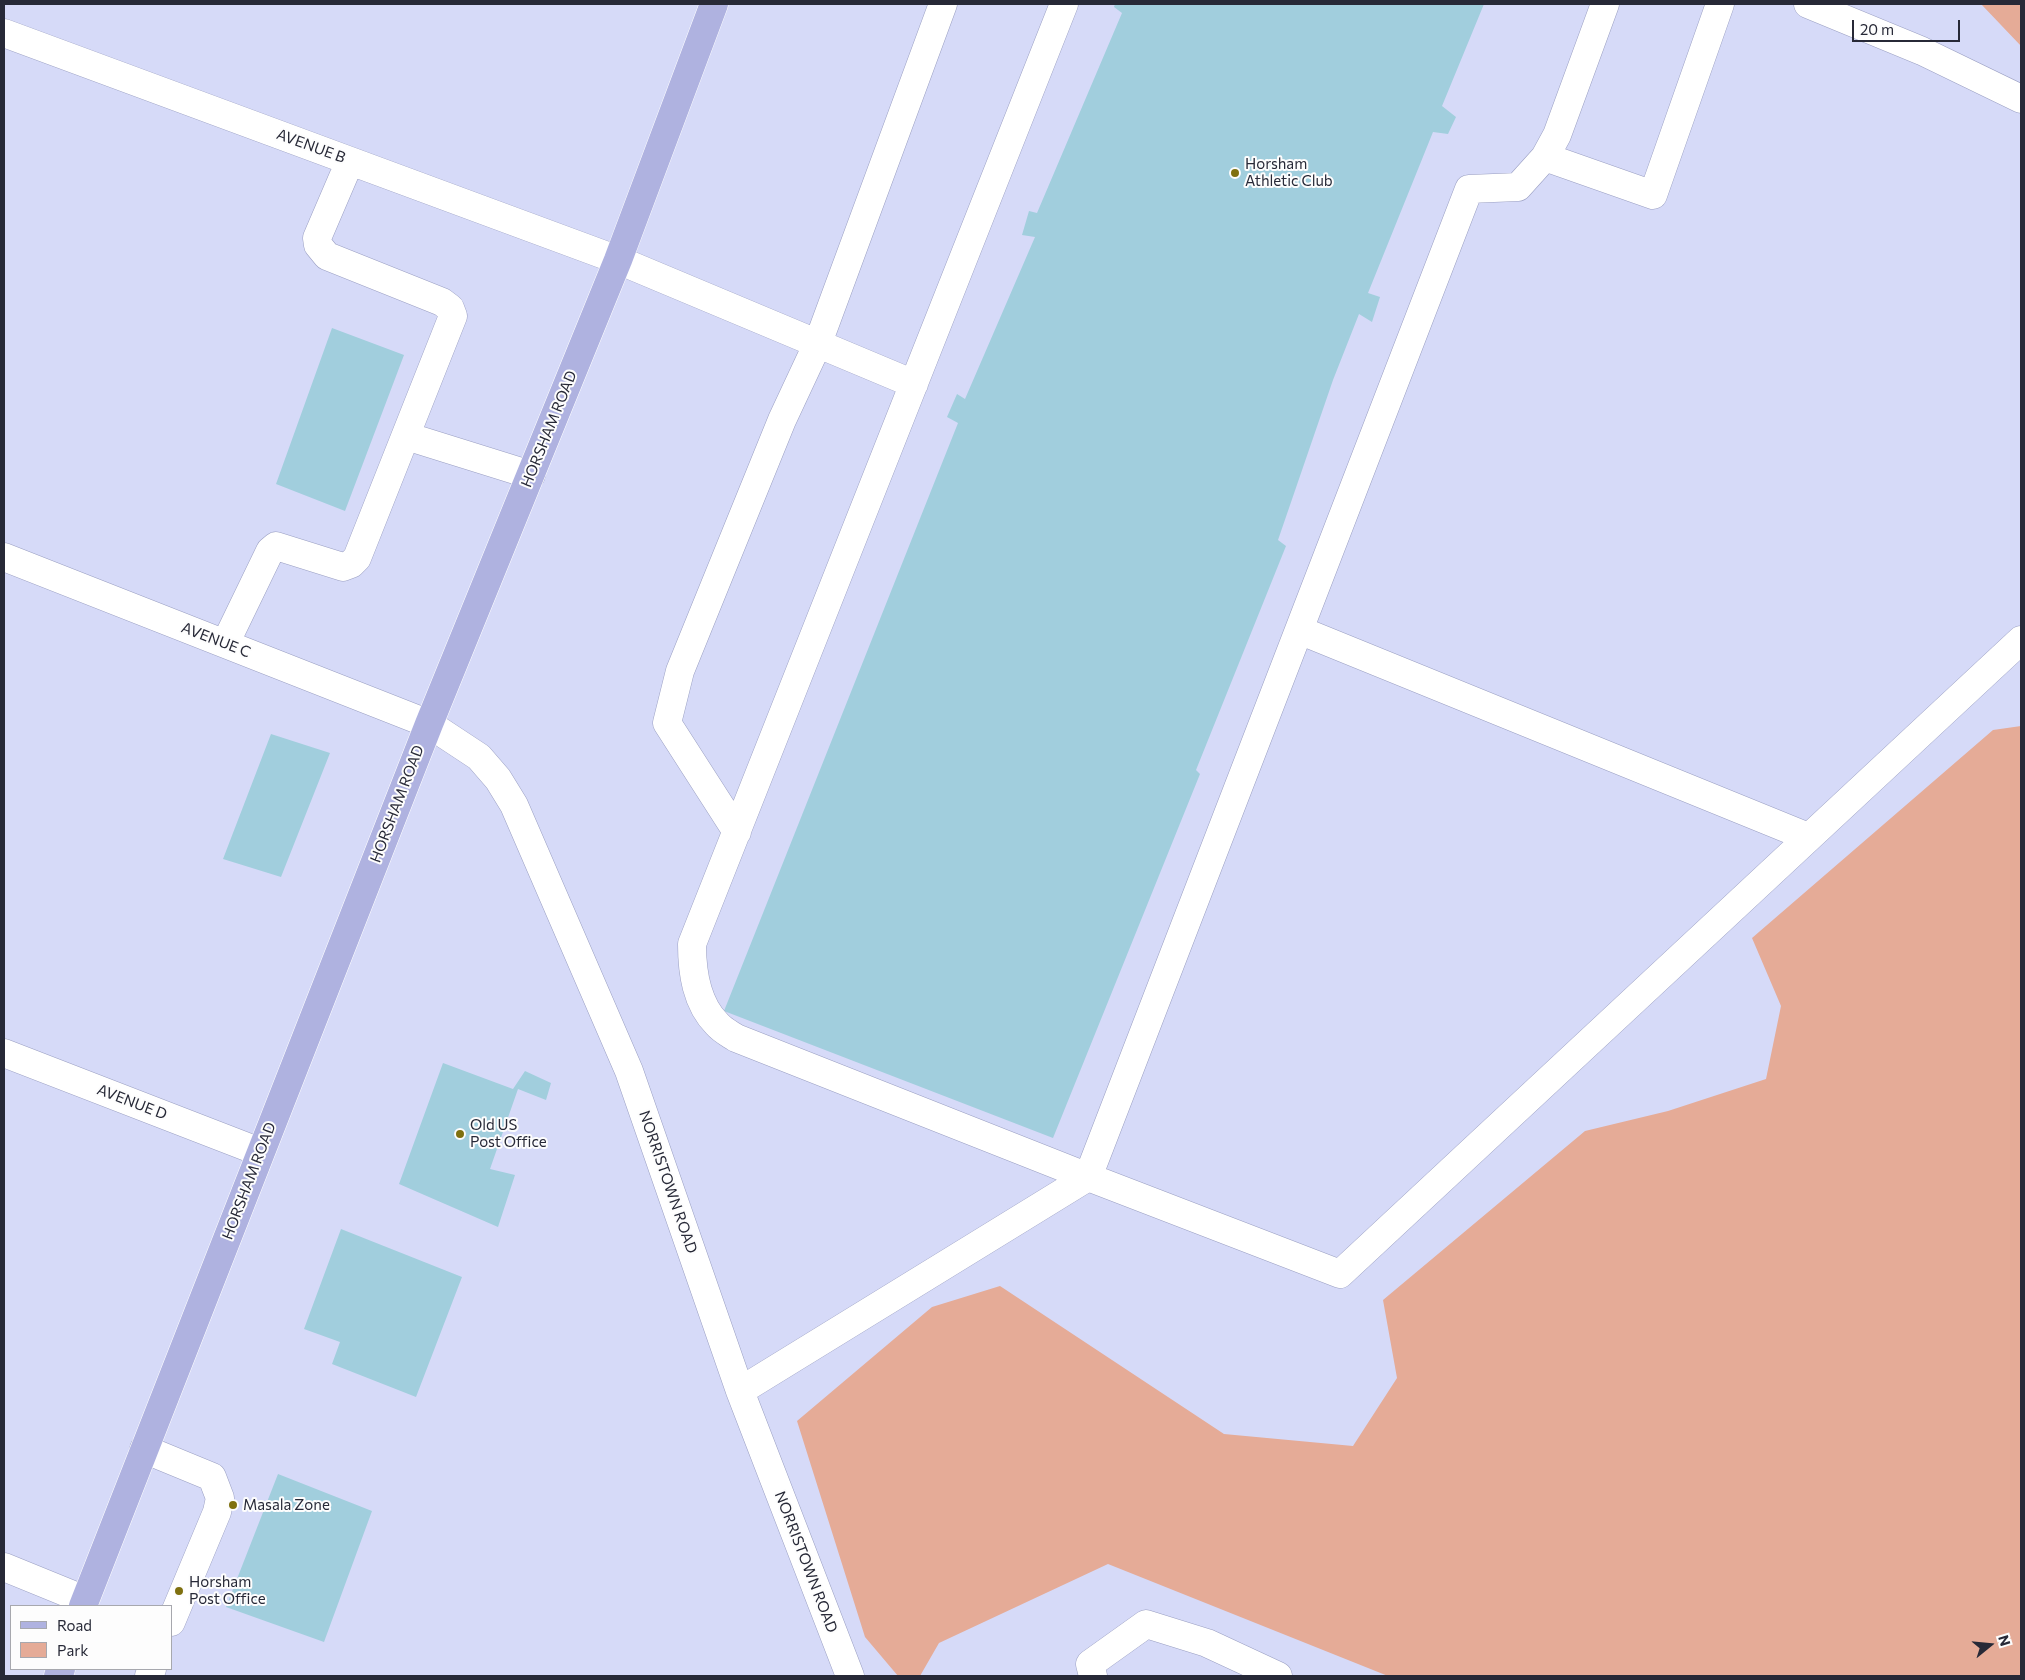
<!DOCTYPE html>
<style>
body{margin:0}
#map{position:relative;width:2025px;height:1680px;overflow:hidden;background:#d6daf8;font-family:Commissioner,sans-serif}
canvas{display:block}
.frame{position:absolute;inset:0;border:5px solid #272937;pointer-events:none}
.legend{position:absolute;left:10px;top:1605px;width:162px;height:65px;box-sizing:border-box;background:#fdfdfd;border:1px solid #a7a8ae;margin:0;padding:6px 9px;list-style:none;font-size:15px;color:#272937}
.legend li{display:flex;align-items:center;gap:10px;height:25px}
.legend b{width:25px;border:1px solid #a7a8ae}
.north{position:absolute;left:1965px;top:1620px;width:50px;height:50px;-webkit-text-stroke:4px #fdfdfd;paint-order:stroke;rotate:73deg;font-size:14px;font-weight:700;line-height:20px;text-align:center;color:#272937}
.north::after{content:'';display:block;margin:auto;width:18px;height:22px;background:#272937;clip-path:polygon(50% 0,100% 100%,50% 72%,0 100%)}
.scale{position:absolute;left:1852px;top:20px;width:108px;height:22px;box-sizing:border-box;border:2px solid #272937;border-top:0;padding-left:6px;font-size:15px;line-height:18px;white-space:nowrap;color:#272937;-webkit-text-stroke:4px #fdfdfd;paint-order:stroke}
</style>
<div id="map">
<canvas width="2025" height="1680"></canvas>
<div class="frame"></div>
<ul class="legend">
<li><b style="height:6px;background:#afb2e0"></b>Road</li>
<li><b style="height:14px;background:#e5ab97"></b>Park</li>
</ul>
<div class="north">N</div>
<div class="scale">20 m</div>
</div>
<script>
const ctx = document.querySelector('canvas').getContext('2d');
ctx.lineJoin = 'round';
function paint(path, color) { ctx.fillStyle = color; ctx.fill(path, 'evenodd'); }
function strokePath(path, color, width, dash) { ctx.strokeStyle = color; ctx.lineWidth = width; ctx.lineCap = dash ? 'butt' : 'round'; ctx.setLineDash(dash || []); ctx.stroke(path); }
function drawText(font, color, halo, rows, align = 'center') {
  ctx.font = font + ' Commissioner,sans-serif'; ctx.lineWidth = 4; ctx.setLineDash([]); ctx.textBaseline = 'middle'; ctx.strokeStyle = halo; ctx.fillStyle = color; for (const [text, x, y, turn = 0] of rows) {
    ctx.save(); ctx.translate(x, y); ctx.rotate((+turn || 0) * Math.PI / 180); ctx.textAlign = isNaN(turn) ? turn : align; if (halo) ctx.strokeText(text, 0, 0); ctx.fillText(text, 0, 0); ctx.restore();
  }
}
paint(new Path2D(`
 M1981,4H2021V46Z
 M2021,726V1676H1388L1108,1564L939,1643L920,1676H898L865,1637L797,1421L932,1307L1000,1286L1224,1434L1353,1446L1397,1378L1383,1300L1585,1131L1668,1111L1766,1079L1781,1006L1752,938L1993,730Z`), '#e5ab97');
paint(new Path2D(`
 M1115,4H1484L1442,106L1456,117L1448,134L1433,132L1368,293L1380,297L1372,322L1359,314L1333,380L1278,540L1286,546L1196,770L1200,774L1053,1138L724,1011L958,423L947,417L957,394L965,399L1035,237L1022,235L1029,211L1037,213L1122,13L1114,7Z
 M332,328L404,355L345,511L276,484Z
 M271,734L330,753L281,877L223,859Z
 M443,1063L513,1089L525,1071L551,1083L546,1100L518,1089L490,1169L515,1175L498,1227L399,1184Z
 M341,1229L462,1277L416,1397L332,1364L340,1342L304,1329Z
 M278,1474L372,1511L324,1642L226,1607Z`), '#a1cedd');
const minor = new Path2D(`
 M1064,4L692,944C692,972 696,1003 717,1024C722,1030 730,1034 736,1038L1088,1177L1469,189L1518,187L1545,157L1557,135L1605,4
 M1808,4L1922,51L2021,99
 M4,33L618,260L914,384
 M1545,157L1653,195L1720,4
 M406,436L531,475
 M4,557L429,724L479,757L498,779L514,805L629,1071L740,1391L850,1676
 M1299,630L1808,837
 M225,644L270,551L276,546L343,567L351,564L357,558L453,316L450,308L442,302L327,256L318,245L317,238L350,161
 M737,832L667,723L680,671L782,420L818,343L943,4
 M4,1053L260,1152
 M740,1391L1088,1177L1340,1274L2021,640
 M144,1449L212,1477L220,1498L217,1512L171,1622
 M4,1567L85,1600
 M149,1676L152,1669
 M1093,1676L1090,1664L1146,1624L1207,1643L1278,1676`);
const major = new Path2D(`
 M83,1606L429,724L618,260L714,4
 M58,1676L61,1669`);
strokePath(minor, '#9a9fc2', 29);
strokePath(major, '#fff', 29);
strokePath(minor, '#fff', 28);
strokePath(major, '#afb2e0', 28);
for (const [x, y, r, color] of [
 [1235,173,5,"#7f700f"],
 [460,1134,5,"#7f700f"],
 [233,1505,5,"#7f700f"],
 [179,1591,5,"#7f700f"]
]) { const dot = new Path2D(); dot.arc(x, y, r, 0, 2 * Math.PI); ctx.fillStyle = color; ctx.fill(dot); strokePath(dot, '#fdfdfd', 2); }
drawText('15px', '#272937', '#fdfdfd', [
 ["AVENUE B",311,146,20],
 ["HORSHAM ROAD",549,429,-68],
 ["AVENUE C",216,640,21],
 ["HORSHAM ROAD",397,804,-69],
 ["AVENUE D",132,1102,21],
 ["HORSHAM ROAD",249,1181,-69],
 ["NORRISTOWN ROAD",668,1182,71],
 ["NORRISTOWN ROAD",806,1562,69]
]);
drawText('15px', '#272937', '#fdfdfd', [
 ["Horsham",1245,164],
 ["Athletic Club",1245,181],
 ["Old US",470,1125],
 ["Post Office",470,1142],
 ["Masala Zone",243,1505],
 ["Horsham",189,1582],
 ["Post Office",189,1599]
], 'left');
</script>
